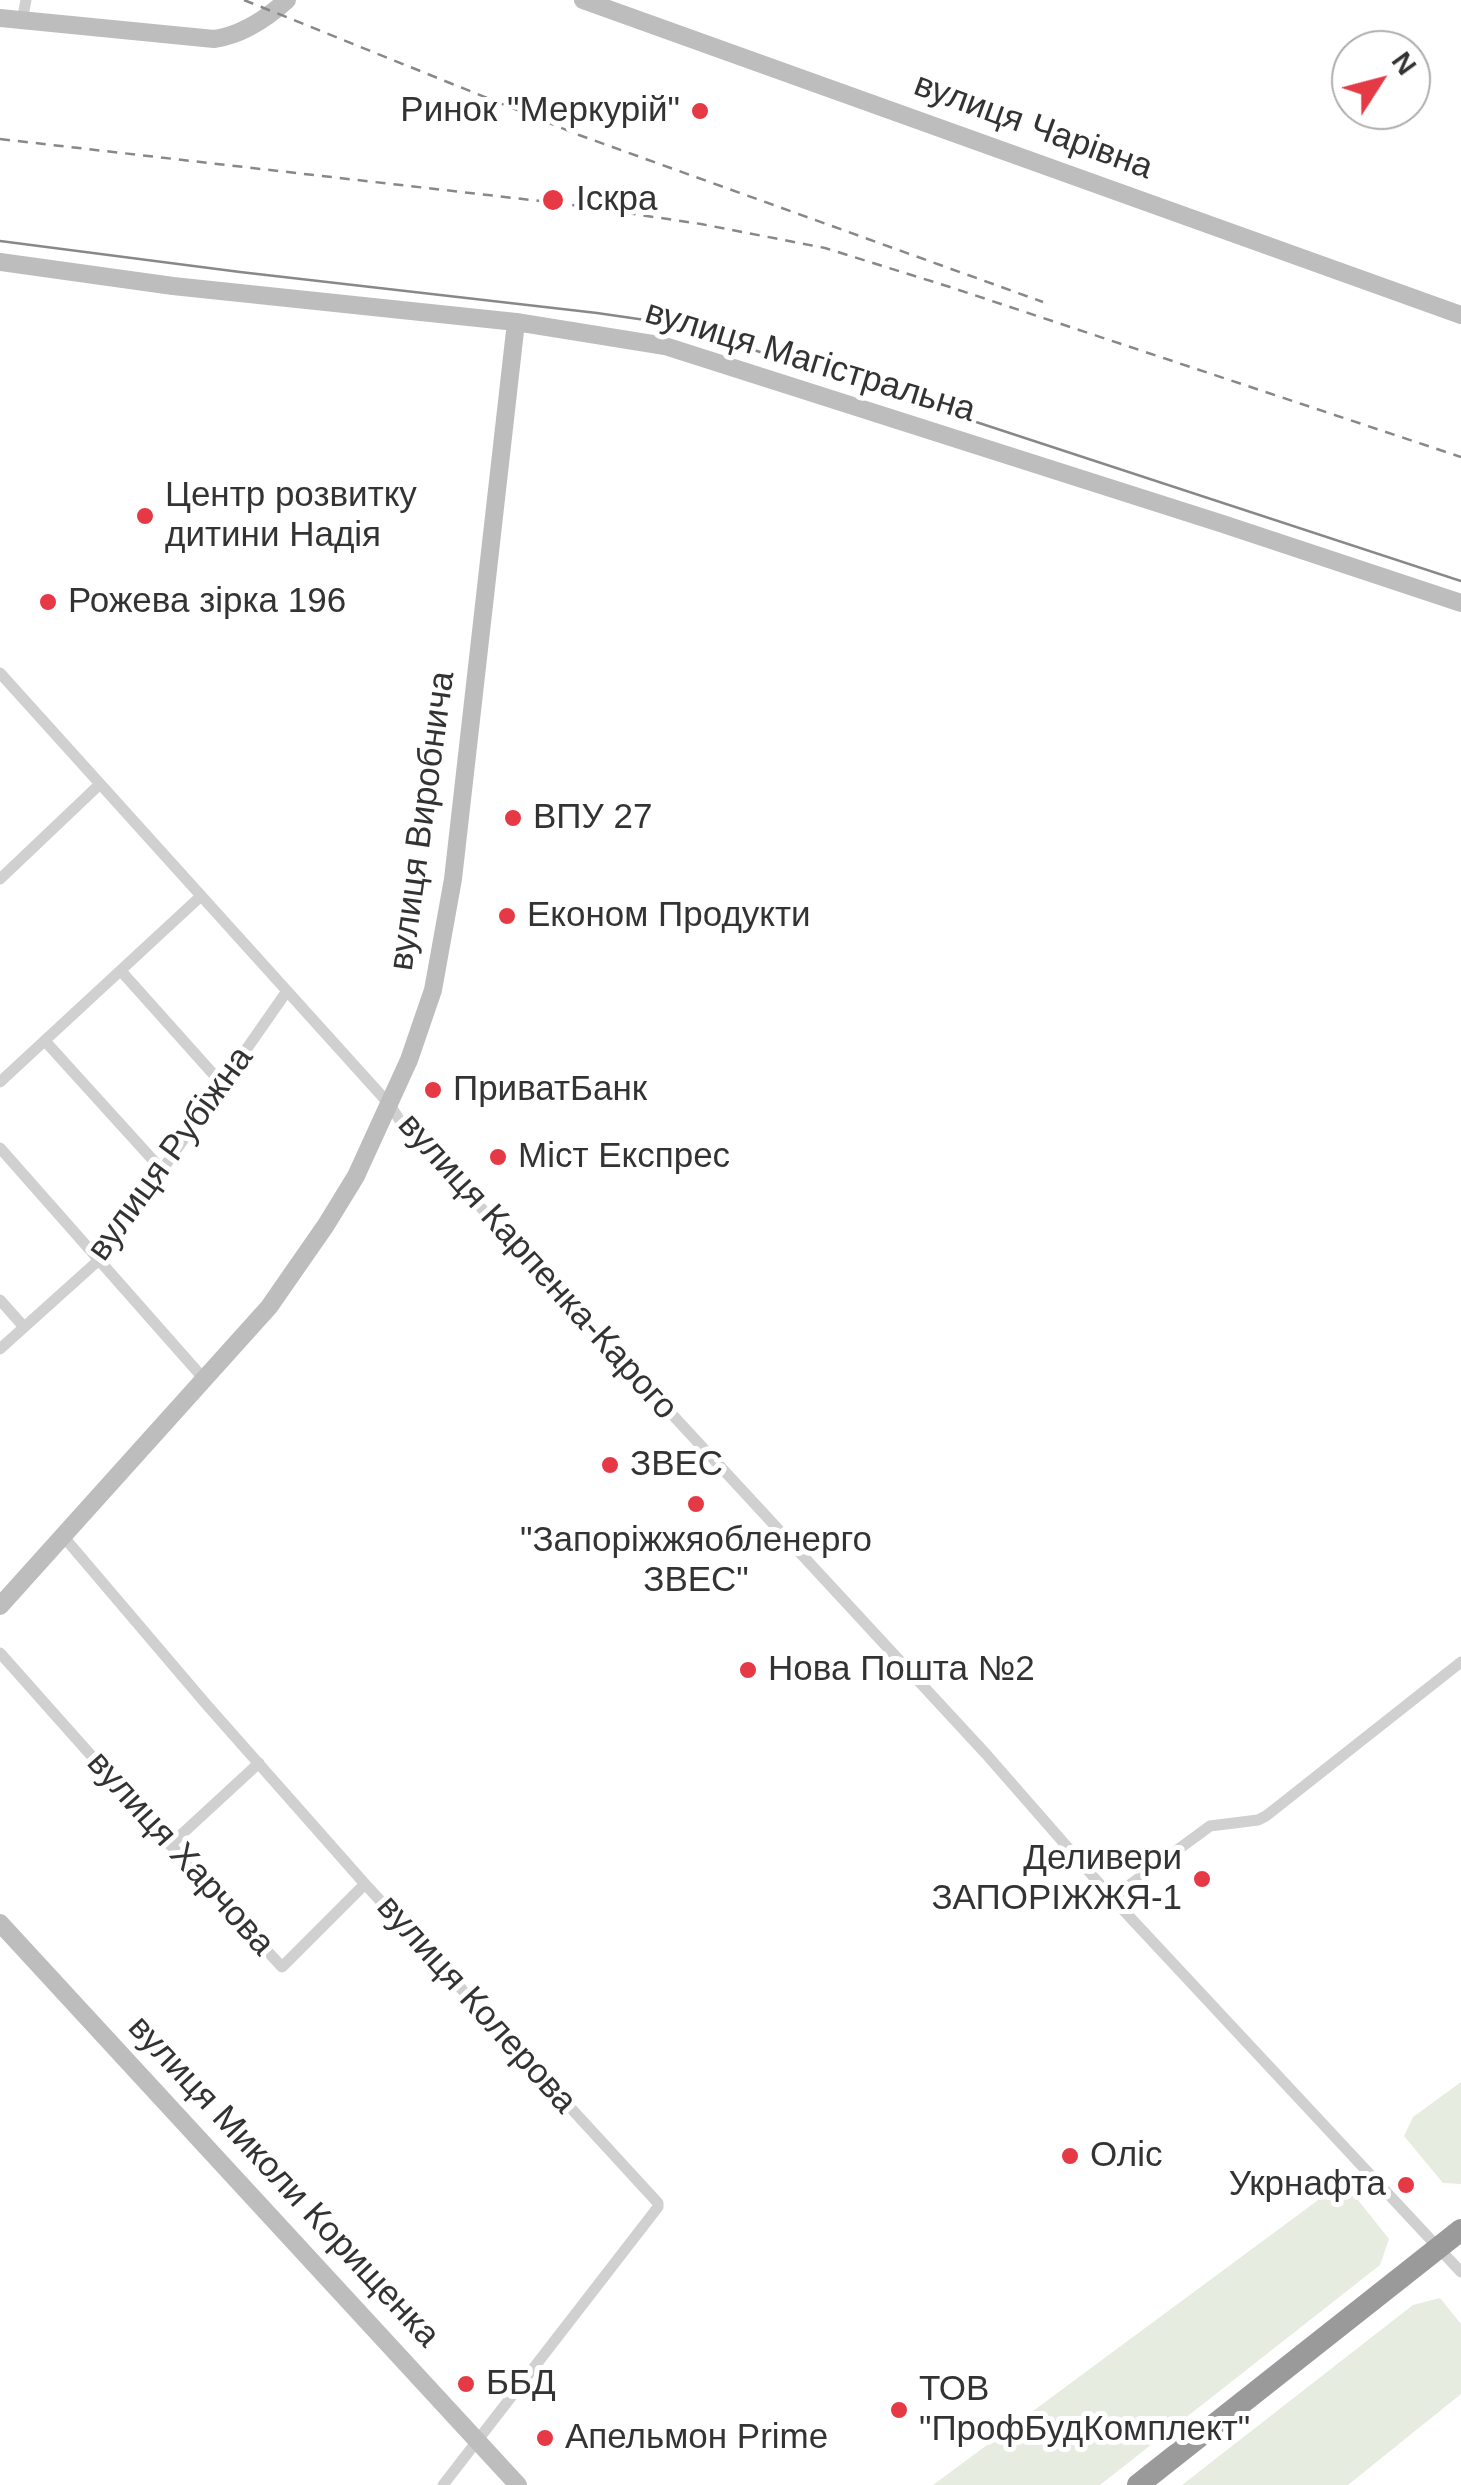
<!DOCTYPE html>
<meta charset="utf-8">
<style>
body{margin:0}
#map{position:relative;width:1461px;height:2485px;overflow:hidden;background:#fff;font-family:Arial,sans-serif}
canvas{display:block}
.north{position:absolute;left:1331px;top:30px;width:100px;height:100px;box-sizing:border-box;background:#fff;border:2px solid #adadad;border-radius:50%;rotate:54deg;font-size:28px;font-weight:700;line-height:40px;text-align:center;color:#333}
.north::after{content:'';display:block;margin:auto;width:35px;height:45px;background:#e63946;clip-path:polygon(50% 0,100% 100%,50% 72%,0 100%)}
</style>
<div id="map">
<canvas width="1461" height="2485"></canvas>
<div class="north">N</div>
</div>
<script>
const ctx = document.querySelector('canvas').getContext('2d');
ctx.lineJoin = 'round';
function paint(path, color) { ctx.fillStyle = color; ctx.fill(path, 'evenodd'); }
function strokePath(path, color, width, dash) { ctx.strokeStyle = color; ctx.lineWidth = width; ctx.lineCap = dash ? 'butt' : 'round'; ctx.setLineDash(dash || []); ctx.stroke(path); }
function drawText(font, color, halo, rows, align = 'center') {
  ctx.font = font + ' Arial,sans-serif'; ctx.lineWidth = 10; ctx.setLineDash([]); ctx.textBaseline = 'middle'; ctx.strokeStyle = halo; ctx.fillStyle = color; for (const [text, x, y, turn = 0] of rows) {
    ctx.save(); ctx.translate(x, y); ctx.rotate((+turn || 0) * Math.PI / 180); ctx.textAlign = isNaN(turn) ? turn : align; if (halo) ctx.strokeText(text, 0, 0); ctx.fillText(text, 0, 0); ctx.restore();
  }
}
paint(new Path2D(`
 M1461,2082V2184L1443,2183L1404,2136L1413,2117Z
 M1350,2190L1389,2239L1380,2265L1100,2485H933L1329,2192Z
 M1440,2298L1461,2324V2394L1348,2485H1182L1413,2305Z`), '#e6ecdf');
strokePath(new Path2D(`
 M22,21L26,0
 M0,673L390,1105L399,1119L986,1754L1112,1898L1210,1826L1258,1820L1266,1816L1461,1662
 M0,879L100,784
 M121,971L223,1085
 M45,1041L162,1170
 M0,1082L201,896
 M0,1148L204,1379
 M0,1300L24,1327
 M0,1349L100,1259L287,991
 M63,1536L206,1704L365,1884L658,2203V2207L443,2485
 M0,1653L209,1888L282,1967L365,1884
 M170,1845L259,1763
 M1112,1898L1461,2272`), '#d0d0d0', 11);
strokePath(new Path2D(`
 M583,0L1461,315
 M0,18L214,39C242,35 266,19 287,0
 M0,262L173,286L516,322L665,346L1223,524L1461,603
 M0,1606L269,1307L326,1225L356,1176L409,1060L433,990L453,879L516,322
 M0,1923L518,2485`), '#bdbdbd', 18);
strokePath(new Path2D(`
 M1138,2485L1461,2230`), '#9a9a9a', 22);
strokePath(new Path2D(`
 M0,241L240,272L597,313L673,324L906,399L1461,581`), '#888', 2.5);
strokePath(new Path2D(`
 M244,0L579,135L1043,302
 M0,139L566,204L701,224L825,248L950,287L1461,457`), '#888', 2.5, [10, 8]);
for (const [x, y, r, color] of [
 [700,111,10,"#e63946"],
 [553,200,12,"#e63946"],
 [145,516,10,"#e63946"],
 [48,602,10,"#e63946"],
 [513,818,10,"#e63946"],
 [507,916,10,"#e63946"],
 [433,1090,10,"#e63946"],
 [498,1157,10,"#e63946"],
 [610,1465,10,"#e63946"],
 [696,1504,10,"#e63946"],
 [748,1670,10,"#e63946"],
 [1202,1879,10,"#e63946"],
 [1070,2156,10,"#e63946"],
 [1406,2185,10,"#e63946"],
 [466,2384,10,"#e63946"],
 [899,2410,10,"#e63946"],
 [545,2438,10,"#e63946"]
]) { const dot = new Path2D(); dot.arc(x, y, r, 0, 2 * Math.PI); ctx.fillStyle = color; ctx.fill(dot); strokePath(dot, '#fff', 4); }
drawText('35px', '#333', '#fff', [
 ["Ринок \"Меркурій\"",680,111,"right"],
 ["Іскра",576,200],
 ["Центр розвитку",165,496],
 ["дитини Надія",165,536],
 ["Рожева зірка 196",68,602],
 ["ВПУ 27",533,818],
 ["Економ Продукти",527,916],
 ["ПриватБанк",453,1090],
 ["Мiст Експрес",518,1157],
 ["ЗВЕС",630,1465],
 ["\"Запоріжжяобленерго",696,1541,"center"],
 ["ЗВЕС\"",696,1581,"center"],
 ["Нова Пошта №2",768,1670],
 ["Деливери",1182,1859,"right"],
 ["ЗАПОРІЖЖЯ-1",1182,1899,"right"],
 ["Оліс",1090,2156],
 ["Укрнафта",1386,2185,"right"],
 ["ББД",486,2384],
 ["ТОВ",919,2390],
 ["\"ПрофБудКомплект\"",919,2430],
 ["Апельмон Prime",565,2438]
], 'left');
drawText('35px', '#333', '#fff', [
 ["вулиця Чарівна",1033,127,20],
 ["вулиця Магістральна",810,362,17],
 ["вулиця Виробнича",423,821,-82],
 ["вулиця Рубіжна",171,1154,-54],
 ["вулиця Карпенка-Карого",537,1267,48],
 ["вулиця Харчова",180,1854,48],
 ["вулиця Колерова",476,2005,48],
 ["вулиця Миколи Корищенка",283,2182,47]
]);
</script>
